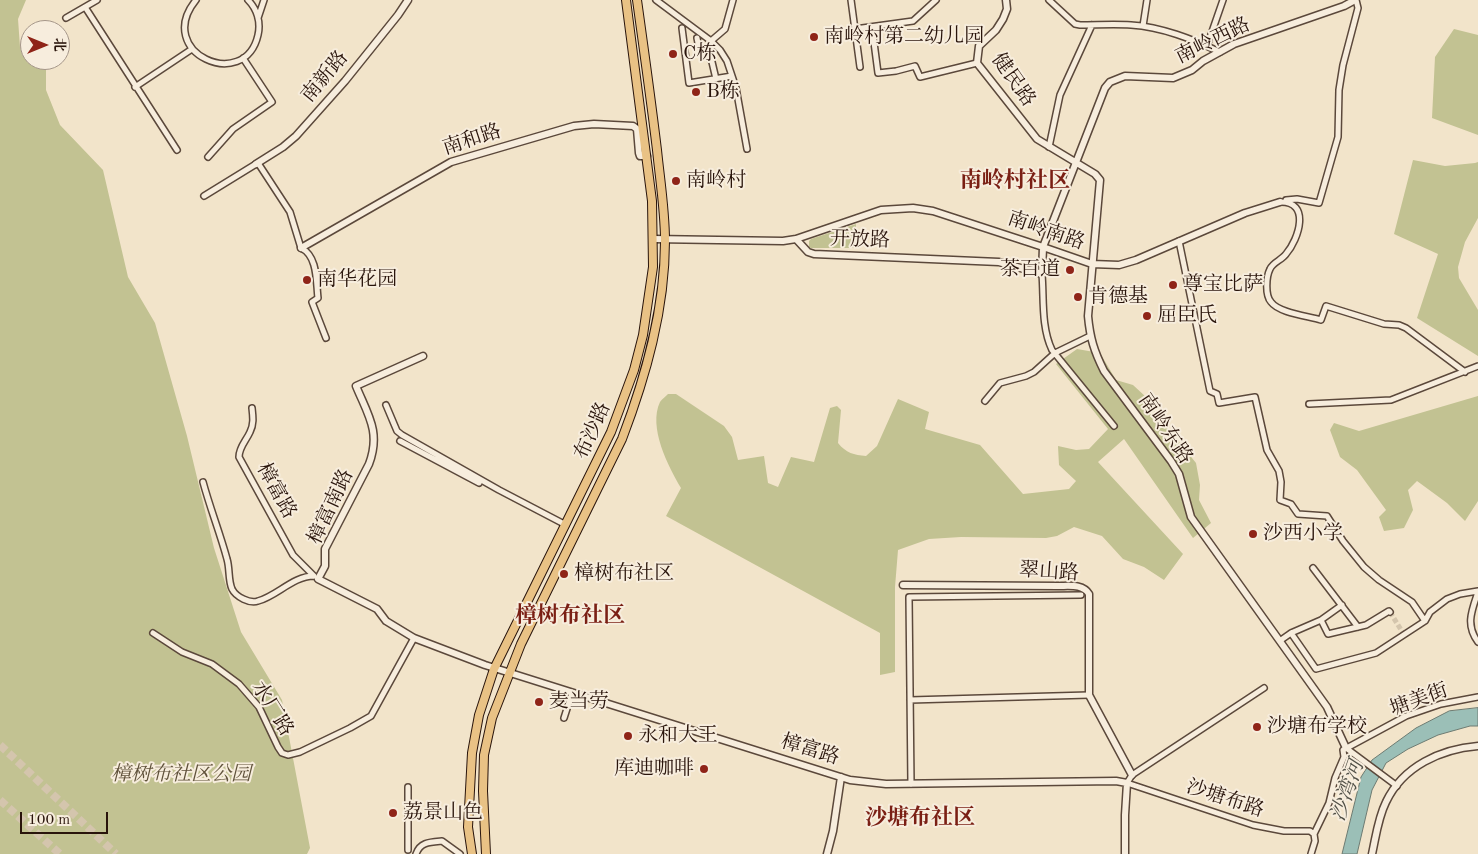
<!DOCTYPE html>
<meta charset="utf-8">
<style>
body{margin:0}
#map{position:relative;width:1478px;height:854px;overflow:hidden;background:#f2e4ca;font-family:"Old Standard TT","Noto Serif SC",serif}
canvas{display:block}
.north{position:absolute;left:20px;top:20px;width:50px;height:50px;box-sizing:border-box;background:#f7eddd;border:1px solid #a59689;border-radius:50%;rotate:90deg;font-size:14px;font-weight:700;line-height:20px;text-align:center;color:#29140b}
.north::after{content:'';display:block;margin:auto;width:18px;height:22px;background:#8f2418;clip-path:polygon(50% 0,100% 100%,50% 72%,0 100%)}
.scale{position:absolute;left:20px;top:812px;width:88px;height:22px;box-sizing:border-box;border:2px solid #29140b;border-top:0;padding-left:6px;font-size:15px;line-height:18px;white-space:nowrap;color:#29140b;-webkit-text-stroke:4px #f7eddd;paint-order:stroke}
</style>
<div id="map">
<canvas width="1478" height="854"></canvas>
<div class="north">北</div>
<div class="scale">100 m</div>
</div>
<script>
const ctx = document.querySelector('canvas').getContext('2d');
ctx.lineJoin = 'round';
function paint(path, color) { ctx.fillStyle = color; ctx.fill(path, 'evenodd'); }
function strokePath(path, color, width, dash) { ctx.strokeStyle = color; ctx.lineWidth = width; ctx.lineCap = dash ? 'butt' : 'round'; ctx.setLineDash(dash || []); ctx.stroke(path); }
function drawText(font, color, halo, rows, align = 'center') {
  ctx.font = font + ' "Old Standard TT","Noto Serif SC",serif'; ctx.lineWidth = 4; ctx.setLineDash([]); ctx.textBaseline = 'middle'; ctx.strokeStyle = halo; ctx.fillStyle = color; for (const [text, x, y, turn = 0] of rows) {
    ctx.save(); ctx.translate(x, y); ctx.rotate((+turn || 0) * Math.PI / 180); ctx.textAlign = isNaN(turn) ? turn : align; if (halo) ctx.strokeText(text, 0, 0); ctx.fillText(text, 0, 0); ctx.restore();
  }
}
paint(new Path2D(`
 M0,0H26L18,19L20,47L30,41V60H51L46,68V90L60,125L103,170L128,277L155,323L187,436L214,548L241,632L282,700L310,848L307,854H0Z
 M1454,29L1478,35V135L1432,118L1435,57Z
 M1413,160L1445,166L1475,163L1478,162V218L1465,242L1458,267L1459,278L1478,310V356L1417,318L1438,254L1394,234Z
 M856,224L855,248H811L809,247V241L811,239Z
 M1077,349L1100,353L1116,380L1133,385L1146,397L1158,416L1196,463L1200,485L1199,500L1211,523L1193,538L1124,439L1098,462L1183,554L1164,580L1144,567L1123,559L1102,536L1074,527L1057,536L1046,538L961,537L929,539L898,550L895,587V672L880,675V633L666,516L681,488C668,466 648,427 660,402C662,399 666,396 668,394H676L724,426L732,437L738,460L764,456L768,483L778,487L791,457L814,462L830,408L837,406L841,410L838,443C846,453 854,455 866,456L877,446L898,399L929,412L925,429L980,445L1023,494L1069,489L1076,481L1059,465L1058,446L1076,450L1089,449L1108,429L1056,364Z
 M1478,396V501L1465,521L1447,503L1417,481L1408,490L1413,510L1404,528L1384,531L1379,517L1386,510L1357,470L1340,457L1330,430L1334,423L1359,431Z`), '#c2c292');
const water = new Path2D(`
 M1478,708V726H1470L1438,735L1408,749L1386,763L1372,790L1357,854H1342L1361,777L1372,760L1416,728L1449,711Z`);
paint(water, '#9bbfb7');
strokePath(water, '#6d7b72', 1);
strokePath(new Path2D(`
 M1390,612L1403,633`), '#d4c5ad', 5, [5, 2.5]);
strokePath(new Path2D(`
 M0,745L116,854
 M0,800L60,854`), '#d4c5ad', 8, [8, 4]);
const minor = new Path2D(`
 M196,0C153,53 245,93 258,35C261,22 257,9 248,0
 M656,0L711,41L720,50L727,61L736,88L747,149
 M851,0L860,67
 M1049,0L1075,24L1080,25C1097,25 1114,24 1131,25C1162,27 1192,39 1220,52
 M85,7L177,150
 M66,18L97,0
 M258,18L264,0
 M1143,26L1147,0
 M872,27L878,73L896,71L915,66L920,77L977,63
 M682,28L689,83L732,76
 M855,29L913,21L936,0
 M697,38L698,43L712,62L716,79
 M711,41L725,29L733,0
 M1207,46L1223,0
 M135,87L192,49
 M1049,147L1060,95L1092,25
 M208,157L233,129L272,102L243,58
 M258,163L290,212L301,248C318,256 316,282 318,298L312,302L326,338
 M204,196L256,164
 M1286,200L1297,199L1319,203L1338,137L1339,90L1343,65L1358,8L1356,0
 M1280,202C1311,201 1299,239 1286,254C1282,260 1273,262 1270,269C1266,277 1265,295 1271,302C1279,313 1308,316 1321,320L1326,306L1384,324L1399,325L1406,328L1465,372
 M1179,241L1210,391L1217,394L1219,403L1255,397L1267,450L1279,471L1281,482L1280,500L1291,504L1298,514L1327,516L1343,541L1364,567L1379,580L1412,602L1425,621
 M1042,274C1044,298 1041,327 1052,350L1114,426
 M985,401L1000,383L1026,376L1034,372L1055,353L1090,336
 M1309,404L1391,400L1478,366
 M386,405L397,431L402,435L499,490L566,525
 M252,408C253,417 254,424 250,432C246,441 239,447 239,457L293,555L314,576
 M400,441L479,483
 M203,482C210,508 220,533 227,559C230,569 228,580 232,589C236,597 250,604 258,601C277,596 293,576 314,576
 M1313,568L1358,627
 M1478,592C1472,610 1465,625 1478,642
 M1321,620L1342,605
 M153,633L182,652L212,664L239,684L259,707L278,747L282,753L288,755L300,752L350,728L371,716L414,638
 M1291,633L1321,620L1328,634L1366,625L1389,611L1390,612
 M1281,640L1291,633L1316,669L1376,653L1425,621L1430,612L1447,599L1460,594L1478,591
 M1264,688L1132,775L1127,783L1253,825L1284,831H1310L1314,834
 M910,700L1089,695
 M564,718L572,693
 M1346,748L1397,786
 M911,784L909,597L1081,595
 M408,787V850
 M1314,834L1329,803L1335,778L1344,757L1343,750L1406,716L1441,704L1478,697
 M416,854C420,842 430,842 442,841L460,854
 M1311,854L1315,841L1314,834`);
const tertiary = new Path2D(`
 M1006,0L1007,9L1003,19L996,30L979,46L977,63L1037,139L1095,174L1100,180L1088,316C1090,338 1094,351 1104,371L1171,461L1179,474L1191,517L1327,707L1346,748
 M256,164L283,147L296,136L345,81L398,15L408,0
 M653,239L783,241L796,239L808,252L814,254L999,262L1042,274L1043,247L1105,88L1110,82L1125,76L1173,78L1192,70L1203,61L1234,44L1344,6L1355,0
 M796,239L881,210L913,208L933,211L1043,247L1092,264L1119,265L1136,260L1245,213L1280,202
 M301,248L451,162L574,126L594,124L633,126L637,129L639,153L640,156H647
 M423,356L356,386C368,415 381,432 369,464L325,549V566L318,579L377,609L386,621L414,638L485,665L850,780L886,784L1116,781L1127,783L1125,815V854
 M903,585L1059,586C1070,586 1083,584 1089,594V695L1132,775
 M827,854L833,831L841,777
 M1372,854C1376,836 1378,818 1386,802C1403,766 1441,749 1478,746`);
const primary = new Path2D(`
 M472,854L468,827L472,753L479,715L494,669L611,432L634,370L643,335L653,267L652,201L626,0
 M486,854L483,791L484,755L492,718L521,644L622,439C646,376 665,309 665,241C665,210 660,180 657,150C651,100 644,50 637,0`);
strokePath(minor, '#5b483b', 8);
strokePath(tertiary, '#5b483b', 9);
strokePath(primary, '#29140b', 10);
strokePath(minor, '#f7eddd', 5);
strokePath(tertiary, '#f7eddd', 6);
strokePath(primary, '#e9c285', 8);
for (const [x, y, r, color] of [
 [814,37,5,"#8f2418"],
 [673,54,5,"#8f2418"],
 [696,92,5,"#8f2418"],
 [676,181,5,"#8f2418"],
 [1070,270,5,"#8f2418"],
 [307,280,5,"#8f2418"],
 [1173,285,5,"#8f2418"],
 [1078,297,5,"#8f2418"],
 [1147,316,5,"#8f2418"],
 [1253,534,5,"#8f2418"],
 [564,574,5,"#8f2418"],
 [539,702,5,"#8f2418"],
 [1257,727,5,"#8f2418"],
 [628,736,5,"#8f2418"],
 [704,769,5,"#8f2418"],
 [393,813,5,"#8f2418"]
]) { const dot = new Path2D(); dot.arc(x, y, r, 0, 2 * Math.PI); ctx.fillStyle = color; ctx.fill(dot); strokePath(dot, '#f7eddd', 2); }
drawText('20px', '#29140b', '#f7eddd', [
 ["南岭村第二幼儿园",824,37],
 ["C栋",683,54],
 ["B栋",706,92],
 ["南岭村",686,181],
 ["茶百道",1060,270,"right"],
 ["南华花园",317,280],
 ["尊宝比萨",1183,285],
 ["肯德基",1088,297],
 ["屈臣氏",1157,316],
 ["沙西小学",1263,534],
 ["樟树布社区",574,574],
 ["麦当劳",549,702],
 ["沙塘布学校",1267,727],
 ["永和大王",638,736],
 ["库迪咖啡",694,769,"right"],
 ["荔景山色",403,813]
], 'left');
drawText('20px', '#29140b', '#f7eddd', [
 ["南岭西路",1213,41,-26],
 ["南新路",325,77,-50],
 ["健民路",1013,80,55],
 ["南和路",472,140,-18],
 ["南岭南路",1046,231,19],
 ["开放路",860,240,2],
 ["南岭东路",1165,429,56],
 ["布沙路",593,431,-66],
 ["樟富路",276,491,61],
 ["樟富南路",331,507,-65],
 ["翠山路",1049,572,4],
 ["塘美街",1419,700,-20],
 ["水厂路",272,709,58],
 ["樟富路",810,750,17],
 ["沙塘布路",1225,799,18]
]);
drawText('italic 20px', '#5f513a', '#f7eddd', [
 ["樟树布社区公园",181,775]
]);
drawText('italic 21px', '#515047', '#f7eddd', [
 ["沙湾河",1348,791,-71]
]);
drawText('bold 22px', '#7a1f14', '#f7eddd', [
 ["南岭村社区",1015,181],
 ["樟树布社区",570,616],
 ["沙塘布社区",920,818]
]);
</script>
